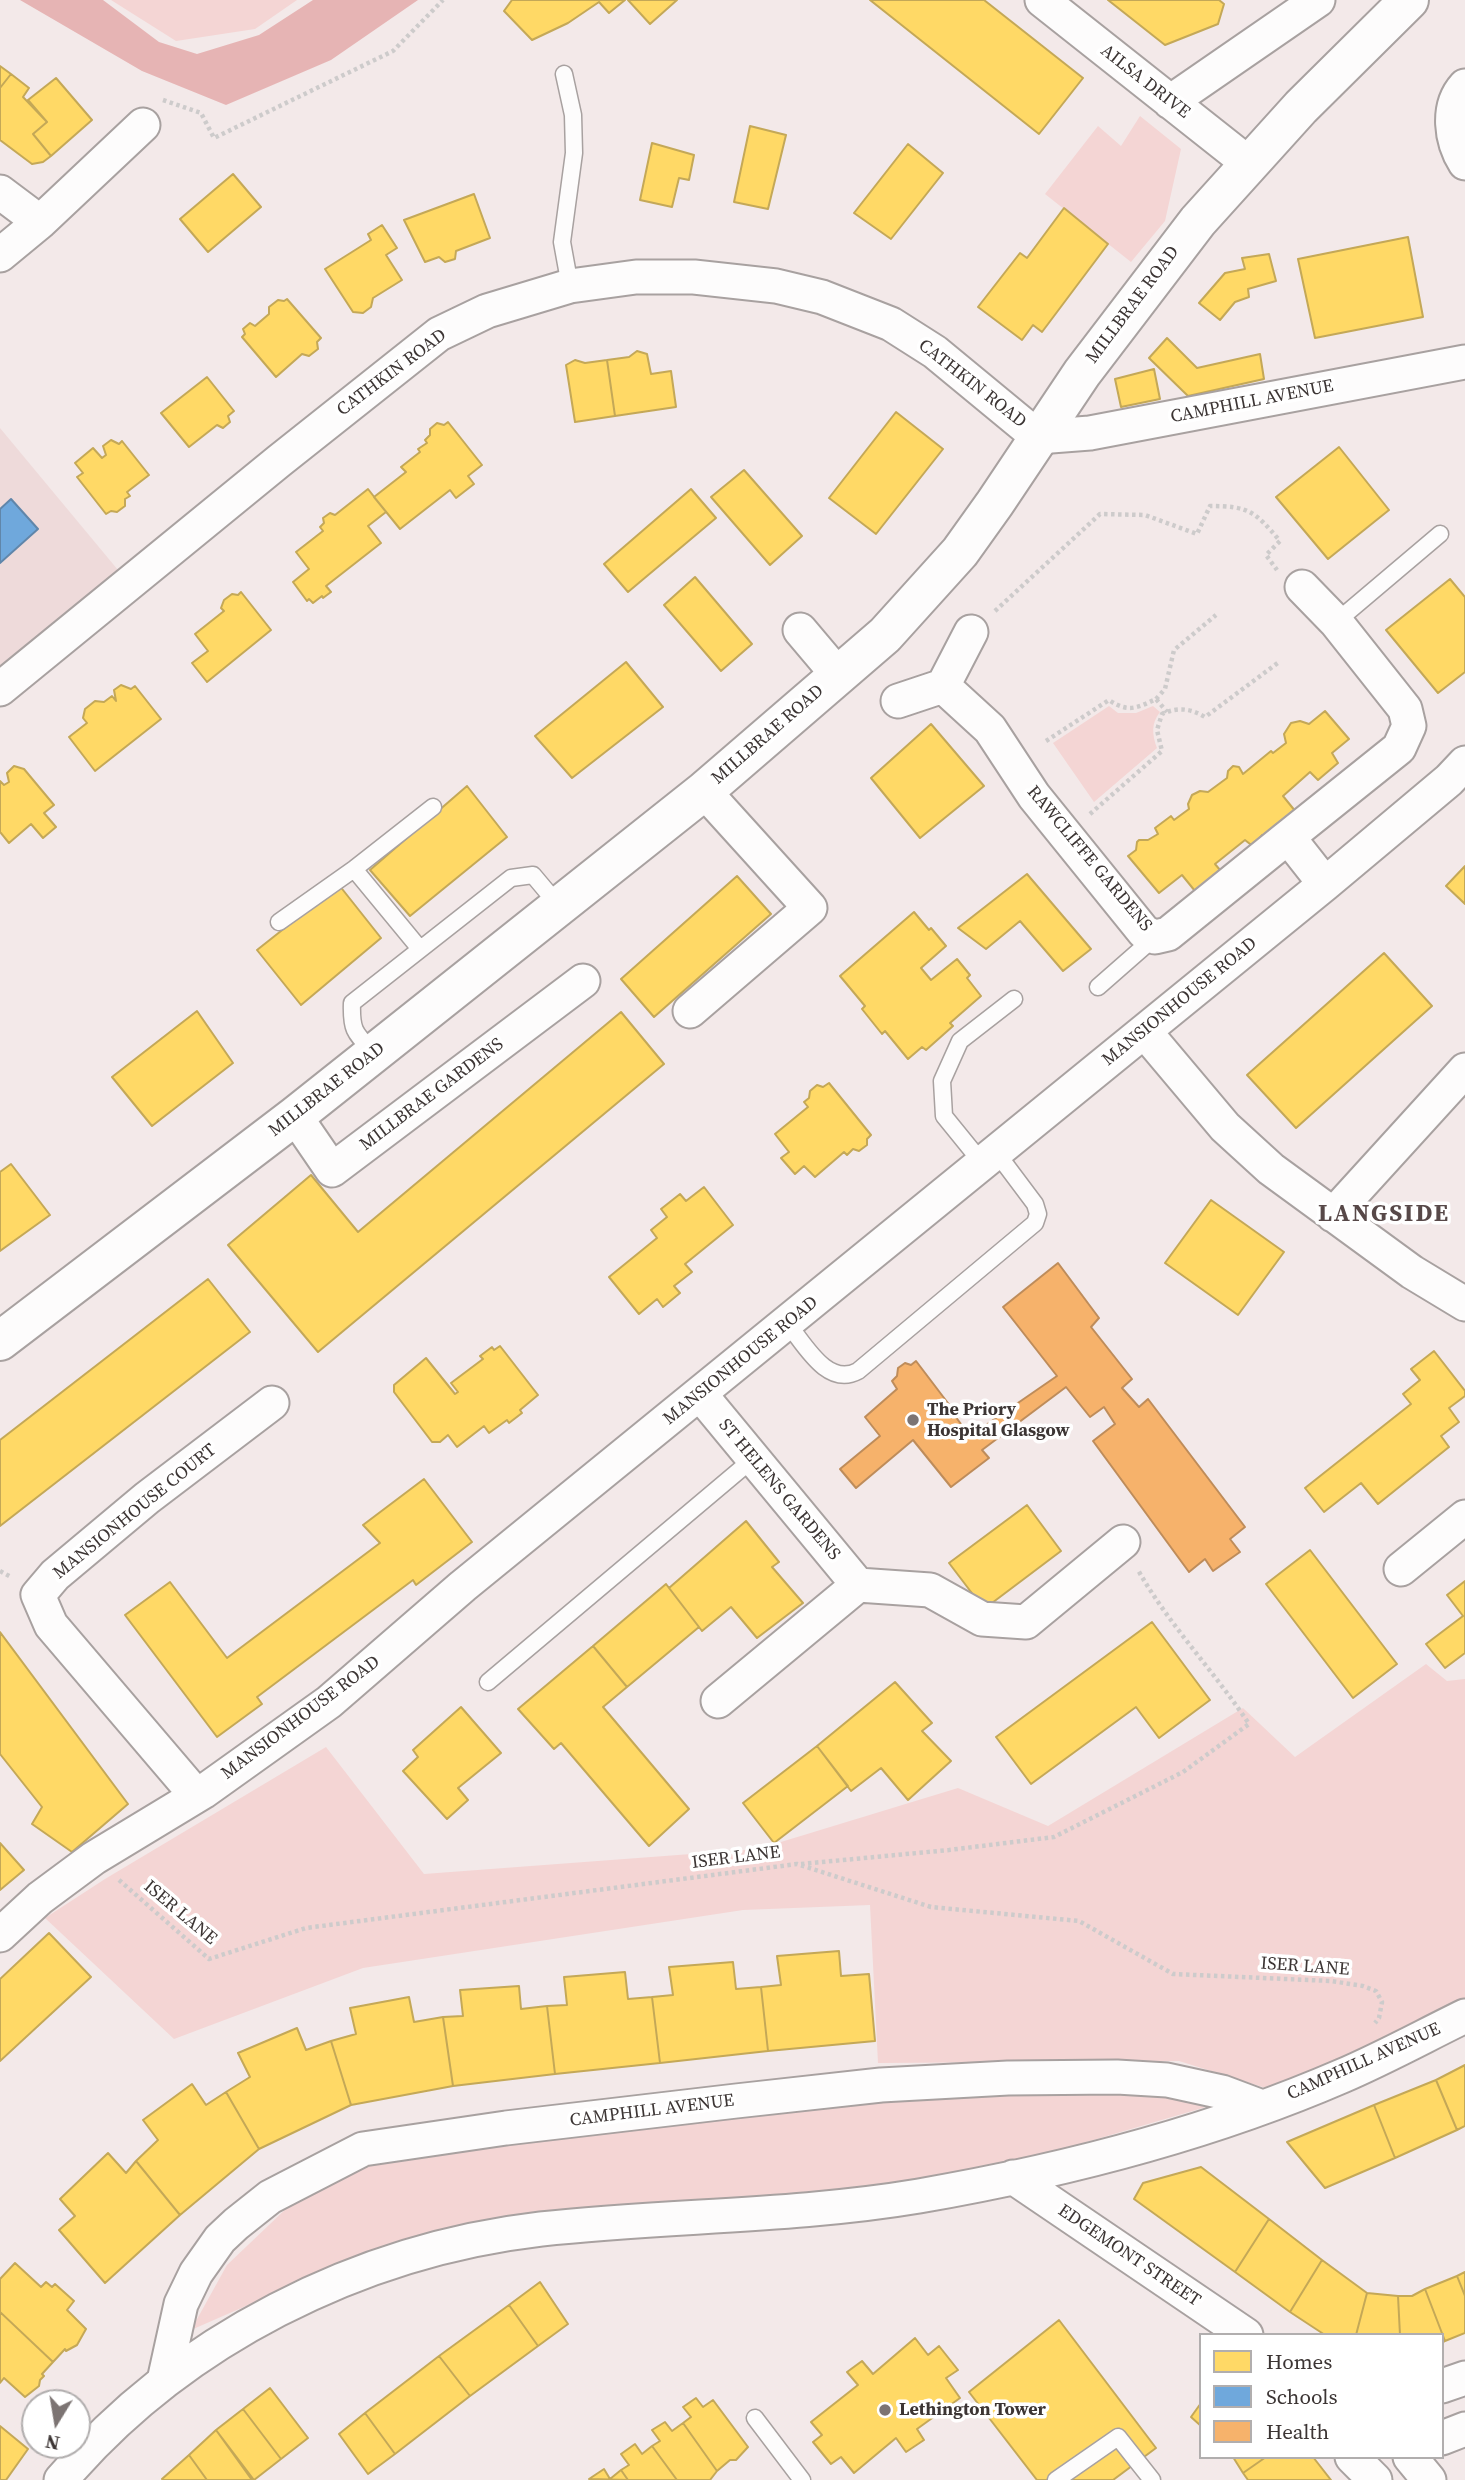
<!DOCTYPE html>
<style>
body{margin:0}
#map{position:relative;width:1465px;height:2480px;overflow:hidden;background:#f3e9e9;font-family:"Source Serif 4",serif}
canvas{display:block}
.legend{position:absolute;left:1199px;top:2333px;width:245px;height:126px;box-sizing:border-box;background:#fff;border:2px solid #b1aeae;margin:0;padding:9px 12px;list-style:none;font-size:21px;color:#3c3534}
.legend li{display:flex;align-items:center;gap:14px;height:35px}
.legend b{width:35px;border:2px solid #b1aeae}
.north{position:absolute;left:21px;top:2389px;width:70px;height:70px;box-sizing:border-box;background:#fff;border:2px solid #b1aeae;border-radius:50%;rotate:191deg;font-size:19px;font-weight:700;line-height:28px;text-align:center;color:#3c3534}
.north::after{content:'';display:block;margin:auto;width:24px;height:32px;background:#7c7473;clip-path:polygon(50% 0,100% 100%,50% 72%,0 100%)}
</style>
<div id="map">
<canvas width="1465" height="2480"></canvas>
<ul class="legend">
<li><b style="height:19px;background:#ffd966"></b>Homes</li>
<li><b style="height:19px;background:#6fa8dc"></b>Schools</li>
<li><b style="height:19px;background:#f6b26b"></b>Health</li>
</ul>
<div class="north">N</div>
</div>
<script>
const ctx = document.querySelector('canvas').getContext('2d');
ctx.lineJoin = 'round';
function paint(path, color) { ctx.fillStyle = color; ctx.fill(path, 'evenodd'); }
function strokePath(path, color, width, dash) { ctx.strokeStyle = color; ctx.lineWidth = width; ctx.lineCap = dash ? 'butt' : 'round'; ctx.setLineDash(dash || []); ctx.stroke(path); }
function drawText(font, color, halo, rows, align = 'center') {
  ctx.font = font + ' "Source Serif 4",serif'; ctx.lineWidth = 7; ctx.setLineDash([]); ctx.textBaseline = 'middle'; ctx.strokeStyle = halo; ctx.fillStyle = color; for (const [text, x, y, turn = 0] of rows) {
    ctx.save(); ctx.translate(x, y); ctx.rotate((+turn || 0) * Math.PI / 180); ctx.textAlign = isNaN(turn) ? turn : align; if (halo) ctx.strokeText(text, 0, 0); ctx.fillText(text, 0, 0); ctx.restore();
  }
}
paint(new Path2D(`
 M0,428L118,570L0,667Z`), '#eedada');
paint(new Path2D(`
 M111,0H297L255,29L176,41Z
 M1140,116L1181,149L1165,221L1131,262L1045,194L1098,126L1121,146Z
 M1109,706L1118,713H1136L1153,706L1160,712C1151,723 1152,735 1157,748L1094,802L1053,743Z
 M1426,1664L1447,1681L1465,1679V2001L1324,2069L1269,2089L1179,2061L878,2063L870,1905L743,1910L363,1968L174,2039L45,1918L105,1879L326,1747L424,1874L758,1849L958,1788L1048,1826L1243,1708L1295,1757Z
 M1163,2089L1206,2107L1032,2158L853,2195L516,2216L383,2246L191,2330L227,2265L291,2204L360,2167L448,2146L894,2097Z`), '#f4d5d4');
paint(new Path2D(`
 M20,0H103L159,42L197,54L259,35L313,0H418L331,60L226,105L142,71Z`), '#e6b4b4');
const homes = new Path2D(`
 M512,0H625L609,13L599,2L568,23L532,40L504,11Z
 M628,0H677L650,24Z
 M870,0H984L1083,78L1039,134Z
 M1108,0H1219L1224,4L1218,24L1165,45Z
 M0,66L11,74L0,88Z
 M11,74L29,88L23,97L47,122L33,134L51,156L43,162L32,164L0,140V88Z
 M56,78L92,120L51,156L33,134L47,122L28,100Z
 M750,126L786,135L768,209L734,202Z
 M652,143L694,155L689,180L679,178L672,207L640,200Z
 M908,144L943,173L891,239L854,213Z
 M233,174L261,207L208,252L180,219Z
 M474,194L490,238L456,251L455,259L445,262L439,257L425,262L404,220Z
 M1064,208L1108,244L1042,332L1033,325L1022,340L978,307L1020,253L1027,258Z
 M382,225L397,248L386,255L402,280L373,298L371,307L363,313L353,312L325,269L371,240L368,234Z
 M1408,237L1423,317L1315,338L1298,259Z
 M1269,254L1276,281L1248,289L1249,297L1235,302L1220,320L1199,303L1225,273L1245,269L1242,258Z
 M287,299L321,338L317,342L318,349L309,356L302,354L276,377L242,337L245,334L243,329L250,323L255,326L269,314V307L278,300L284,301Z
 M1167,338L1197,368L1260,354L1264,379L1188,396L1149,358Z
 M637,351L647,354L651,374L671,371L676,407L615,416L607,360L629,357Z
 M575,360L585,363L607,360L615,416L575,422L566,365Z
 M1154,369L1160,399L1121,407L1115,379Z
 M207,377L234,411L228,416L230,422L223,428L217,425L189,447L161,413Z
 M896,412L943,449L876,534L829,498Z
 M448,422L482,465L468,476L474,484L456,498L450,490L400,529L374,497L406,472L401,467L420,452L418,449L427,443L425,440L430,435V429L437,423L444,425Z
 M111,440L119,444L122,441L149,475L127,492L130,496L125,499V506L117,512L111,511L106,514L77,477L83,473L75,463L93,448L102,458L106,455L103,446Z
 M1339,447L1389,510L1328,559L1276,497Z
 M744,470L802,536L770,565L711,497Z
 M368,489L386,512L368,526L381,543L326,586L331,592L323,598L322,596L313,603L309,599L307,601L293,582L309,569L296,552L323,531L320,527L324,523L323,518L330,513L335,515Z
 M691,489L716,518L628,592L604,564Z
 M695,577L752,644L721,671L664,605Z
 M1450,579L1465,597V672L1438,693L1386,630Z
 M241,592L271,630L207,682L192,663L208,651L195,634L224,611L221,608L224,600L232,594L238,595Z
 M626,662L663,707L572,778L535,736Z
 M121,685L131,689L135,686L161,719L95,771L69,737L87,723L83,718L85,709L95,701L104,702L112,696L116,701L114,690Z
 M1325,711L1349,739L1332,753L1338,763L1318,780L1310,772L1283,796L1300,817L1268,844L1262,835L1255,844H1250L1245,840L1215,864L1225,876L1195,891L1182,875L1159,893L1128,856L1136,850L1137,842L1139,840H1148L1158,834L1155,828L1171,816L1174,820L1189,809L1188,804L1192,795L1200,791L1208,792L1227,778L1228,771L1233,766L1239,767L1243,774L1271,751L1273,753L1286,743L1284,734L1291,723L1300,721L1309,724Z
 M931,724L984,786L920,838L871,778Z
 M14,766L24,769L54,805L44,813L56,827L43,838L31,824L9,843L0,832V781L4,785L9,782L7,773Z
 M467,786L507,837L410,916L370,870Z
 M1465,866V904L1446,886Z
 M1027,874L1091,949L1063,971L1020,921L986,949L958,928Z
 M737,876L771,914L654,1017L621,979Z
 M339,885L381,938L301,1005L257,950Z
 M914,912L929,930L931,928L946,946L921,968L931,980L957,959L970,975L967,978L981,996L950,1023L953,1026L926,1050L922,1047L908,1059L885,1031L882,1034L862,1009L865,1006L840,976Z
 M1384,953L1432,1006L1296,1128L1247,1075Z
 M197,1011L233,1063L152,1126L112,1077Z
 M621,1012L664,1064L318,1352L228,1245L311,1175L358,1232Z
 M829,1083L871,1135L867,1139V1145L859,1151L853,1149L847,1155L844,1152L815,1177L804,1166L795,1174L781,1158L789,1152L775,1134L808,1107L804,1102L809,1098L810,1091L817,1085L823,1087Z
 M11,1164L50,1215L0,1251V1172Z
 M704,1187L733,1225L685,1264L692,1272L674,1286L680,1293L663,1307L657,1299L639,1314L609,1277L657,1238L651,1230L667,1217L661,1209L680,1194L686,1201Z
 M1211,1200L1284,1252L1238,1315L1165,1263Z
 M208,1279L250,1332L0,1526V1440Z
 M500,1346L538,1395L520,1410L522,1413L509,1423L507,1420L489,1433L484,1426L457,1447L448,1435L440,1442H432L394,1392V1385L426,1358L455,1394L458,1392L451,1383L483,1359L480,1356L492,1347L494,1350Z
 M1434,1351L1465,1391V1396L1449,1408L1459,1422L1441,1436L1449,1447L1378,1504L1361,1483L1324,1512L1305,1488L1411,1404L1403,1394L1420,1380L1411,1369Z
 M424,1479L472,1542L416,1585L413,1580L257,1697L262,1704L217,1737L125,1615L170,1582L227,1658L380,1543L363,1525Z
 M1027,1505L1061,1551L984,1609L949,1563Z
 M746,1521L779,1562L772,1567L803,1603L757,1638L731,1607L702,1631L669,1588Z
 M1310,1550L1397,1664L1353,1698L1266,1584Z
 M1465,1581V1653L1445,1668L1426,1644L1463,1616L1447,1595Z
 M666,1584L699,1627L627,1687L593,1646Z
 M1152,1622L1210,1700L1159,1738L1136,1707L1031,1784L996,1737Z
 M0,1632L128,1804L72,1852L32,1824L42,1807L0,1754Z
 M593,1646L627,1687L603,1707L689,1809L649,1846L561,1743L554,1749L518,1709Z
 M895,1682L932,1723L922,1731L951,1761L908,1800L881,1768L851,1791L817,1746Z
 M461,1707L501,1753L458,1788L468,1800L447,1819L403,1771L418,1757L413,1750Z
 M817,1746L848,1786L774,1843L743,1803Z
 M0,1843L24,1870L0,1890Z
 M49,1933L91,1977L0,2061V1979Z
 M839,1951L841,1976L869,1974L875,2041L768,2051L761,1987L781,1985L777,1956Z
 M733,1962L736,1989L761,1987L768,2051L660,2063L652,1997L673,1995L669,1967Z
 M625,1972L628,1999L652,1997L660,2063L555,2074L547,2006L567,2005L564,1977Z
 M519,1986L521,2009L547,2006L555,2074L453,2086L443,2017L463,2016L460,1990Z
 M409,1997L414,2022L443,2017L453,2086L351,2105L331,2041L356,2034L350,2008Z
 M297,2028L306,2050L331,2041L351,2105L259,2149L226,2092L250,2077L238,2053Z
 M1465,2065V2126L1457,2130L1436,2080Z
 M1436,2080L1457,2130L1395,2158L1374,2105Z
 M192,2084L206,2105L226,2092L259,2149L180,2215L136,2161L158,2140L143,2120Z
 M1374,2105L1395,2158L1325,2188L1287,2142Z
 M108,2153L126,2173L136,2161L180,2215L105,2283L59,2230L75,2216L60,2199Z
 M1201,2167L1269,2219L1235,2272L1134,2199L1143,2183Z
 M1269,2219L1322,2260L1290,2312L1235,2272Z
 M1322,2260L1367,2293L1356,2335H1325L1290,2312Z
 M15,2263L41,2287L46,2282L52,2287L55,2284L74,2301L67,2310L86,2329L77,2345L66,2351L65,2349L53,2362L0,2312V2279Z
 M1465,2272V2296L1457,2276Z
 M1457,2276L1465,2296V2333L1445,2341L1425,2289Z
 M540,2282L568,2324L538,2346L509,2305Z
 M1425,2289L1445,2341L1442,2343V2335H1400L1398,2296H1412Z
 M1367,2293L1398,2296L1400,2335H1356Z
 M509,2305L538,2346L470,2396L439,2356Z
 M0,2312L53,2362L42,2374L44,2376L40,2380L39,2386L25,2397L4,2378L0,2383Z
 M1059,2320L1156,2448L1113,2480H1037L969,2392Z
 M915,2338L928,2355L939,2346L958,2370L946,2378L960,2398L917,2429L924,2440L906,2452L896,2438L854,2473L841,2457L831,2464L813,2442L822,2435L811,2422L858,2385L847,2372L862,2361L873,2374Z
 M439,2356L470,2396L395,2454L365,2413Z
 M270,2388L308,2438L281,2459L243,2409Z
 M696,2398L703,2407L713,2400L748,2447L736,2460H730L717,2471L683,2423L691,2417L683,2407Z
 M1201,2403V2426L1191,2417Z
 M243,2409L281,2459L254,2480L216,2430Z
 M365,2413L395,2454L368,2474L339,2434Z
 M665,2422L672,2431L683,2423L717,2471L710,2480H677L652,2446L660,2441L652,2430Z
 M0,2426L28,2449L6,2480H0Z
 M216,2430L252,2480H207L189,2455Z
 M635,2444L642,2454L652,2446L677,2480H628L621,2470L629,2465L621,2454Z
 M189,2455L207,2480H163L162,2479Z
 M1233,2457H1266L1243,2473Z
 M1266,2457H1313L1331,2480H1248L1243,2473Z
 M604,2469L610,2479L621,2470L628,2480L589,2479Z`);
paint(homes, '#ffd966');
strokePath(homes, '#c4a857', 2);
const schools = new Path2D(`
 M11,499L38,529L0,563V509Z`);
paint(schools, '#6fa8dc');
strokePath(schools, '#6086aa', 2);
const health = new Path2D(`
 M1058,1263L1099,1318L1091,1327L1132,1379L1122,1388L1139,1407L1148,1399L1245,1527L1230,1539L1240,1552L1213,1571L1205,1559L1189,1572L1093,1441L1115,1424L1104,1407L1090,1417L1066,1387L982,1450L989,1458L951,1487L913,1440L856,1488L840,1469L880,1436L865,1417L897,1389L892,1381L897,1376L898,1368L905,1363L911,1365L916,1361L957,1415L955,1416L970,1436L1057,1376L1003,1307Z`);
paint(health, '#f6b26b');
strokePath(health, '#be8c5a', 2);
const lane = new Path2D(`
 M564,74L573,115L574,153L562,242L570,286
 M1336,622L1440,534
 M354,869L420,949
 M279,922L354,869L433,807
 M1098,987L1155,937
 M374,1053C355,1033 351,1031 352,1003L511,878L533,875L559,906
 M983,1164L944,1116L942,1081L960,1041L1014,999
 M787,1323C804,1343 827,1388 858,1371L1035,1223L1038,1214L1035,1204L996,1152
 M488,1682L754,1458
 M755,2418L802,2480
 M1056,2480L1118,2437L1152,2480`);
const street = new Path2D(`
 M1042,0L1248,163
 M1465,86C1446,107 1451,141 1465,163
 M1170,102L1318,0
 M0,192L40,222
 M0,255L40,222L143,125
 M800,630L838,675
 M943,686L990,729L1034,796L1144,932L1155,937L1168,934L1288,837L1325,884
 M0,689L279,461L439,334L487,311L570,286L636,277H694L776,286L822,297L891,324L935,352L1038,437L1090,433L1465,362
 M898,701L943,686L971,632
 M1288,837L1399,748L1409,726L1405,709L1336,622L1302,587
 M690,1011L810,908L704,791
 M1145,1032L1225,1127L1271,1169L1412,1272L1465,1304
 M295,1116L332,1170L583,981
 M1333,1215L1465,1070
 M700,1394L858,1585L930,1590L982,1619L1026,1622L1123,1542
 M1401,1569L1465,1517
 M718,1701L858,1585
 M196,1795L51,1625L38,1595L55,1575L147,1498L272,1403
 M0,1935L40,1898L94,1858L203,1792L329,1702L463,1586L1325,884L1449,780L1465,763
 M1013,2177L1246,2335
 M164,2381L181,2304L196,2273L220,2239L236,2224L270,2197L363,2149L506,2128L736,2101L881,2085L1008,2078L1117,2077L1167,2080L1222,2092L1262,2107
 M1442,2386L1465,2378
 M1442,2438L1465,2429
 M1352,2457L1375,2480
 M1410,2457L1429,2480
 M61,2480C180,2340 359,2250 541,2229C667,2215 794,2217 919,2196C1063,2171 1208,2134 1342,2076C1384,2058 1424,2036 1465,2016`);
const secondary = new Path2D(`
 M0,1341L295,1116L704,791L885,635L960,552L995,503L1082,373L1198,221L1301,107L1409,0`);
strokePath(lane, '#a8a1a0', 19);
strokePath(street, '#a8a1a0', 37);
strokePath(secondary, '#a8a1a0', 42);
strokePath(new Path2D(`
 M163,100L201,113L214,138L393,51L443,0
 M995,611L1100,514L1145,515L1197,534L1210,506C1250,506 1255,512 1280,541L1266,555L1277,570
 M1156,699L1165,689L1174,650L1216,615
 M1046,741L1109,700C1128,713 1137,708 1156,699L1167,712
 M1090,814L1162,751L1157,730L1162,714C1177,707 1190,708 1205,717L1279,662
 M0,1571L11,1577
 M801,1864L949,1850L1054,1837L1183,1772L1249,1724C1214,1671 1169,1625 1138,1570
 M119,1880L209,1959L306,1928L797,1864L931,1907L1079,1921L1173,1974L1331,1981L1363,1986L1376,1991L1382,2002L1379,2018L1375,2023`), '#cdcbcb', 4.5, [3.5, 3.5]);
strokePath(lane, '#fdfcfc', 16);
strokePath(street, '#fdfcfc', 33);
strokePath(secondary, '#fdfcfc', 38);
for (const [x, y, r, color] of [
 [913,1420,7,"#7c7473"],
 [885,2410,7,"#7c7473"]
]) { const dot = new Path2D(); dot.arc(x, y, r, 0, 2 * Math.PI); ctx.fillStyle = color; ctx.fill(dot); strokePath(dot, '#fff', 2.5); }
drawText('18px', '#3c3534', '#fff', [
 ["AILSA DRIVE",1145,82,38],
 ["MILLBRAE ROAD",1133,305,-53],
 ["CATHKIN ROAD",392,373,-37],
 ["CATHKIN ROAD",972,384,38],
 ["CAMPHILL AVENUE",1252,402,-11],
 ["MILLBRAE ROAD",768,735,-41],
 ["RAWCLIFFE GARDENS",1089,859,50],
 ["MANSIONHOUSE ROAD",1180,1002,-39],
 ["MILLBRAE ROAD",327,1090,-38],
 ["MILLBRAE GARDENS",432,1095,-37],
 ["MANSIONHOUSE ROAD",741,1361,-39],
 ["ST HELENS GARDENS",779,1490,50],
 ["MANSIONHOUSE COURT",135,1512,-39],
 ["MANSIONHOUSE ROAD",301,1718,-37],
 ["ISER LANE",736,1858,-7],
 ["ISER LANE",180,1913,40],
 ["ISER LANE",1305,1967,4],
 ["CAMPHILL AVENUE",1364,2062,-24],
 ["CAMPHILL AVENUE",652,2111,-7],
 ["EDGEMONT STREET",1129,2256,34]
]);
drawText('bold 18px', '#3c3534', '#fff', [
 ["The Priory",927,1410],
 ["Hospital Glasgow",927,1431],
 ["Lethington Tower",899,2410]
], 'left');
ctx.letterSpacing = '2px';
drawText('bold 24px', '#574848', '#fff', [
 ["LANGSIDE",1384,1215]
]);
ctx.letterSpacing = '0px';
</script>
